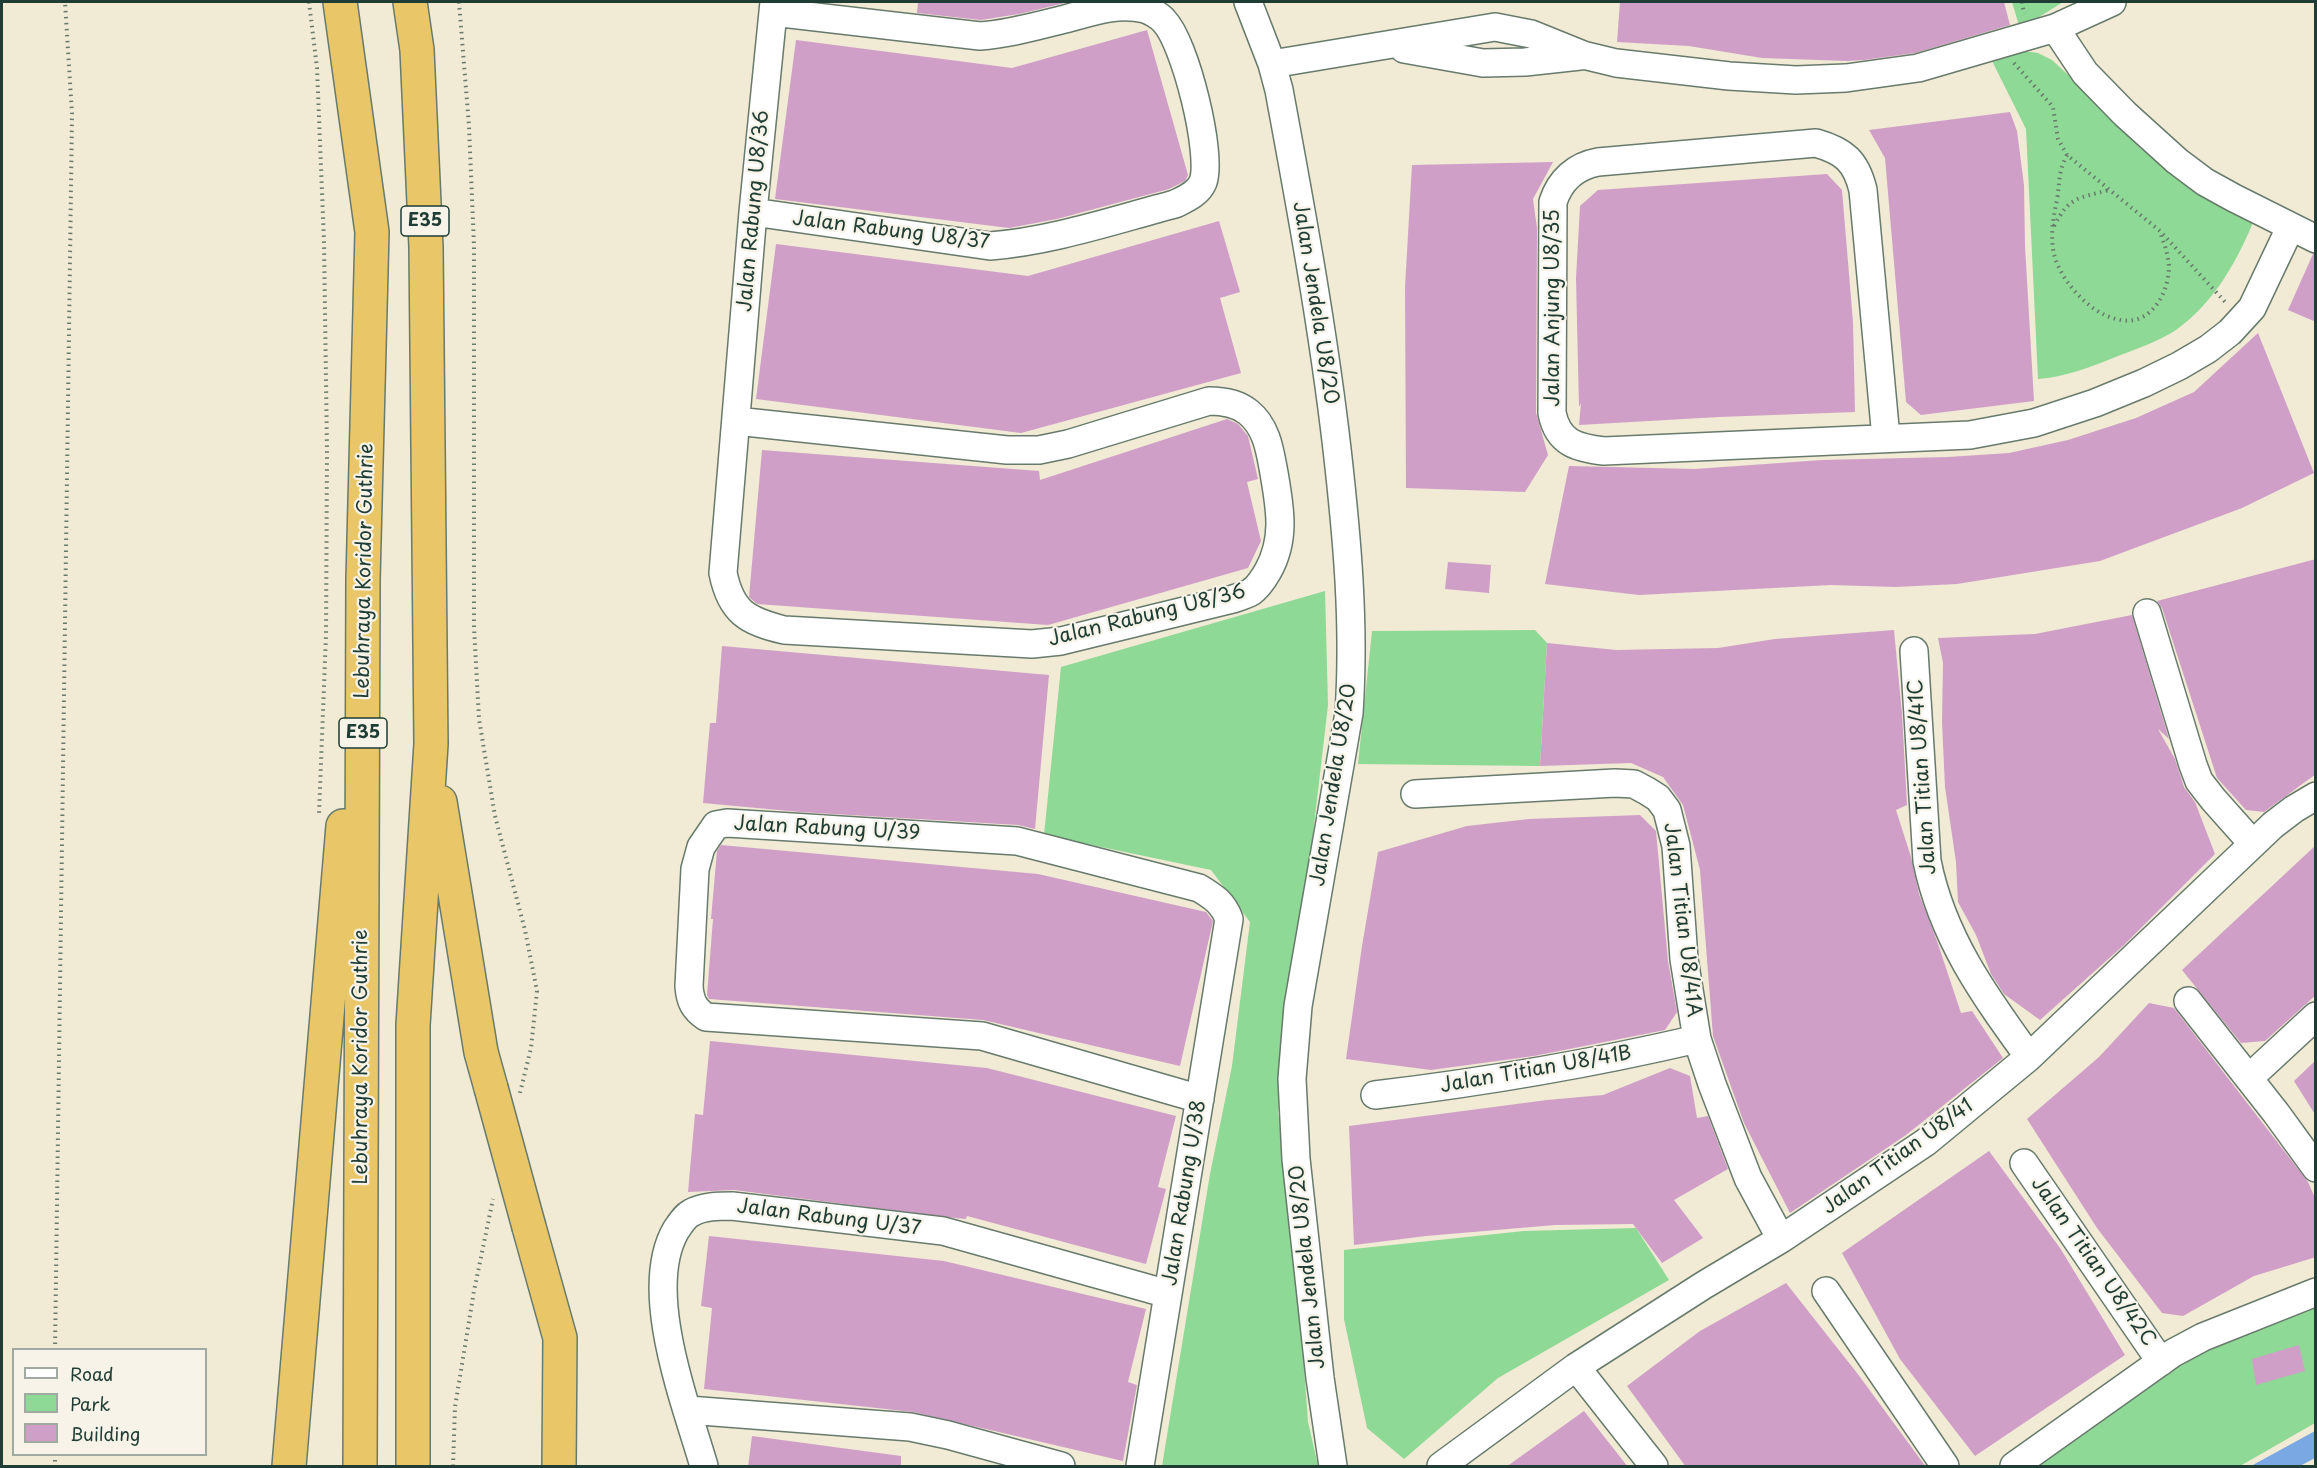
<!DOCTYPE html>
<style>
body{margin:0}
#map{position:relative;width:2317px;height:1468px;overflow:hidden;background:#f1ead4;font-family:"Playpen Sans",sans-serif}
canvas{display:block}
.frame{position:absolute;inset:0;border:3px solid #1f3d34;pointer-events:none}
.legend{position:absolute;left:12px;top:1348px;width:195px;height:108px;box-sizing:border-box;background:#f7f3e8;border:2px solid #a1aaa0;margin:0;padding:8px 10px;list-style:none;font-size:18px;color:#1f3d34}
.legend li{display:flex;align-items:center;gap:12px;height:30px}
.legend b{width:30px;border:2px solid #a1aaa0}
</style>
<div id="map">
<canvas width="2317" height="1468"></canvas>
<div class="frame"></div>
<ul class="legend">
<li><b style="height:8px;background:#fff"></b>Road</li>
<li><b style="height:16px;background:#8dd995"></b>Park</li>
<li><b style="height:16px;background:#cf9fc8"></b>Building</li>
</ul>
</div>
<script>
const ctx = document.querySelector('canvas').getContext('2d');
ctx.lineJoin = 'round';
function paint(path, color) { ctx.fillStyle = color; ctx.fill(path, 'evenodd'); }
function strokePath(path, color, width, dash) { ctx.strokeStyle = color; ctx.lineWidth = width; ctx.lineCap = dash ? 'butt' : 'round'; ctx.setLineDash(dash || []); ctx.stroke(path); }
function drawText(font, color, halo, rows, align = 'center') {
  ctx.font = font + ' "Playpen Sans",sans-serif'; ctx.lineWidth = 4.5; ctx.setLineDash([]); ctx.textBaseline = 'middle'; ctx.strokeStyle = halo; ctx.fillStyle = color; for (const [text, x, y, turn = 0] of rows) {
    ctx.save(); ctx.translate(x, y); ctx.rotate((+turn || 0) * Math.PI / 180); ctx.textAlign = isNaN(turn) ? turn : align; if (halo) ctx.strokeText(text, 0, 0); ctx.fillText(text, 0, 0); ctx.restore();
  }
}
paint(new Path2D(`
 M2012,2H2063L2020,29Z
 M2023,51L2038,53L2052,60L2091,96L2140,148L2179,180L2255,218C2237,261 2215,302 2176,330C2158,342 2133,350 2113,358C2088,368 2065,377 2038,379L2026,129L1992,61Z
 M1325,591L1328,705L1309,868L1285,1038L1278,1113L1292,1199L1308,1422L1318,1466H1162L1210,1174L1232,1066L1250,922L1211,870L1044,835L1061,667Z
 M1535,630L1547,643L1540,766L1358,764L1372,631Z
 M1636,1228L1669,1280L1498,1378L1404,1459L1367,1428L1344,1319V1250L1524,1231Z
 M2315,1302V1423L2240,1466H2029L2183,1361L2243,1330Z`), '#8dd995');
paint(new Path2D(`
 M2315,1431V1458L2300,1466H2251Z`), '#79a8e2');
paint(new Path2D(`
 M918,2H1069L1019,14L981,20L917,13Z
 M1620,2H2004L2010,25L1915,53L1864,60L1847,61L1762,58L1689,46L1617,42Z
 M1147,30L1188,175L1185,181L1169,189L1057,219L1009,228L775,199L796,40L1012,68Z
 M2010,112L2017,131L2024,185L2025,246L2034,401L1921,415L1906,402L1885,158L1869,130Z
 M1553,162L1533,199L1537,228L1536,413L1548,455L1525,492L1406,488L1405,287L1412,165Z
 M1827,174L1842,190L1853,322L1855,412L1719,417L1579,425L1581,403L1579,407L1576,278L1580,206L1598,190Z
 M1219,221L1240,292L1220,298L1241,373L1021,433L756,399L776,244L1028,276Z
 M2313,254L2316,255V322L2288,310Z
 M2258,333L2314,473L2242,508L2100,561L1957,584L1895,587L1831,585L1639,595L1545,584L1569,466L1695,469L1822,460L1948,457L2009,453L2068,440L2136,418L2194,392Z
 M1227,419L1238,424L1248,436L1258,479L1247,482L1261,541L1248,568L1048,625L757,604L749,597L762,450L1039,471L1040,480Z
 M2316,559V774L2264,812L2246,810L2217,778L2162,608L2157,601Z
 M1448,562L1491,565L1489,593L1445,589Z
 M2132,615L2169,739L2158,729L2175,759L2184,787L2195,802L2215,854L2124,945L2040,1020L2004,994L1991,974L1976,935L1958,902L1956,862L1945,787L1942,722L1943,663L1938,638L2035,634Z
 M1894,630L1902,714L1907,805L1896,810L1911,857L1919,894L1937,941L1961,1013L1972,1011L2003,1058L1906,1135L1790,1213L1744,1123L1713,1036L1700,870L1683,805L1663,777L1631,763L1540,766L1547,643L1616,650L1718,648L1775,639Z
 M722,646L1049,675L1035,829L1018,825L800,812L703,803L710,723H716Z
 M1640,815L1656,831L1668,961L1677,1012L1665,1030L1534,1056L1431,1070L1346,1059L1362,946L1378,852L1467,826L1529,819Z
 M721,845L1038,874L1206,912L1213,921L1211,930L1180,1066L983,1020L709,999L707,995L713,919H711L717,851Z
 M2316,845V995L2265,1041L2241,1043L2182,970Z
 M2149,1003L2174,1008L2308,1182L2316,1200V1257L2254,1276L2183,1316L2162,1313L2097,1228L2027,1119L2099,1057Z
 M710,1041L987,1068L1176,1116L1158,1187L1166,1189L1146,1264L967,1216L966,1219L955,1218L734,1190L688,1192L695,1114L703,1115Z
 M2316,1060V1116L2294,1081Z
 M1670,1068L1690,1076L1697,1118L1708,1116L1728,1169L1674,1200L1703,1238L1662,1263L1633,1224L1555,1225L1426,1236L1354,1245L1349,1126L1547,1100L1603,1095Z
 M1989,1151L2060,1248L2125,1355L1975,1456L1900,1359L1842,1253Z
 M709,1236L944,1261L1146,1309L1128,1382L1137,1385L1123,1461L913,1412L704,1389L712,1308L701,1306Z
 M1786,1283L1857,1373L1926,1467H1686L1627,1386L1700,1331Z
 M2299,1345L2305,1371L2256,1385L2252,1359Z
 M1584,1411L1628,1467H1506Z
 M752,1436L901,1456V1467H748Z`), '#cf9fc8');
const minor = new Path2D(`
 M1248,2L1272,64L1279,90C1301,209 1323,328 1337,449C1347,537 1355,624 1349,713L1298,1006L1292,1079L1296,1159L1320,1378L1333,1466
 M2055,28L2085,73L2125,114L2177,161L2205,182L2234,198L2316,239
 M1404,49L1483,63L1525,62L1580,56
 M1272,64L1495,27L1531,34L1583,55L1616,63L1729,76L1796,80L1846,78L1918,68L2055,28L2112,2
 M753,212L990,246C1053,241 1114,220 1175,204C1185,199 1198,194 1203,182C1213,154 1185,42 1164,21C1160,16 1151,11 1145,9C1118,2 1091,12 1065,19C1036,26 1009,34 980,36L773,12
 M736,421L1007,450H1039L1068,444L1209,401C1223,401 1237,403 1248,412C1267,427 1270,451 1274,473C1280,508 1286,539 1268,571C1264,578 1257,588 1251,592C1246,595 1239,597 1233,599L1061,641L1032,644L784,630C747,621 731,612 723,573L753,212L774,2
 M1886,438L1863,190C1856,161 1844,151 1816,143L1598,162C1576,166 1560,180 1553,202L1552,413C1558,443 1577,448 1604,451L1970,435L2034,423L2095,403L2144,383L2179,366L2208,349L2230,332L2252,308L2290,228
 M2147,613L2193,765L2199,781L2213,799L2253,844
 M1914,651L1927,861C1942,937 1984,995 2029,1057
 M1415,794L1615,783L1634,784L1647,791L1658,798L1667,810L1676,846L1684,959L1697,1039L1712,1084L1748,1178L1781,1239
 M2188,1001L2276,1113L2316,1168
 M2249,1078L2316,1016
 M1375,1095C1484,1082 1590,1064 1697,1039
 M2024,1163L2161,1362
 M1826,1291L1945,1466
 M1576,1367L1654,1466
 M688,1410L910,1427L948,1435L1061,1466
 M704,1466C686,1404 641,1290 676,1230C680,1224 685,1216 691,1213C703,1206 719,1206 732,1206L943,1231L1168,1294
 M1140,1466C1169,1284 1200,1102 1229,919C1223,903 1214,897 1199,888L1017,841L727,823L716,825L701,847L695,869L689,986C690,1001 694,1009 706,1017L982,1036L1200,1099
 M1441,1466L1576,1367L1704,1285L1781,1239L1926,1142L2029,1057L2273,825L2294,809L2316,796
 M2014,1466L2173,1353L2203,1337L2316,1292`);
const highway = new Path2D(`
 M340,2L372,232L363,579L360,1466
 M410,2L417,50L426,247L431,744L413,1025V1466
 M440,802L481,1052L491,1088
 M529,1227L560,1338L559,1466
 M289,1466L343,826`);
strokePath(minor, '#687a6c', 30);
strokePath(highway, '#687a6c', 36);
strokePath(new Path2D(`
 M309,2L317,68L324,241L327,451L326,635L319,814
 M459,2L469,126L474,246V627L479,719L495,816L525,930L537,991L531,1048L520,1093
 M2022,2L2024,14
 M2014,63L2053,107L2058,139L2067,155L2160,231L2227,304
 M2067,155C2058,172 2060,182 2057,200C2053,218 2050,236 2054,254C2061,284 2100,326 2134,320C2157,315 2169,288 2169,266C2168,255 2165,245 2161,235
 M2054,226C2070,196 2077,199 2109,190
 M55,1350L72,114L65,2
 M55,1454V1466
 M453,1466L455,1407L474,1291L493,1199`), '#687a6c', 4, [1.5, 4.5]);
strokePath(minor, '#fff', 27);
strokePath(highway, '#e9c769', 33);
const highwayBridge = new Path2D(`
 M491,1088L529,1227`);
strokePath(highwayBridge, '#687a6c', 36, []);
strokePath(highwayBridge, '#e9c769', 33);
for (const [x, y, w] of [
 [425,221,48],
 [363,733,48]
]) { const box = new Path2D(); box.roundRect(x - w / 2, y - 15, w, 30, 4.5); ctx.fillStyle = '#f7f3e8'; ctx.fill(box); strokePath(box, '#1f3d34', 1.5); }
drawText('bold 18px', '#1f3d34', null, [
 ["E35",425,221],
 ["E35",363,733]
]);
drawText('20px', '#1f3d34', '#f7f3e8', [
 ["Jalan Rabung U8/36",754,211,-85],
 ["Jalan Rabung U8/37",891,231,7],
 ["Jalan Jendela U8/20",1315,303,81],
 ["Jalan Anjung U8/35",1553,308,-90],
 ["Lebuhraya Koridor Guthrie",365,571,-89],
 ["Jalan Rabung U8/36",1147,616,-14],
 ["Jalan Titian U8/41C",1923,777,-94],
 ["Jalan Jendela U8/20",1334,785,-81],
 ["Jalan Rabung U/39",827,829,3],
 ["Jalan Titian U8/41A",1682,920,83],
 ["Lebuhraya Koridor Guthrie",361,1057,-90],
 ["Jalan Titian U8/41B",1536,1070,-10],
 ["Jalan Titian U8/41",1898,1157,-36],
 ["Jalan Rabung U/38",1185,1193,-81],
 ["Jalan Rabung U/37",829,1218,7],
 ["Jalan Titian U8/42C",2093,1262,55],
 ["Jalan Jendela U8/20",1308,1267,-96]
]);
</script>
